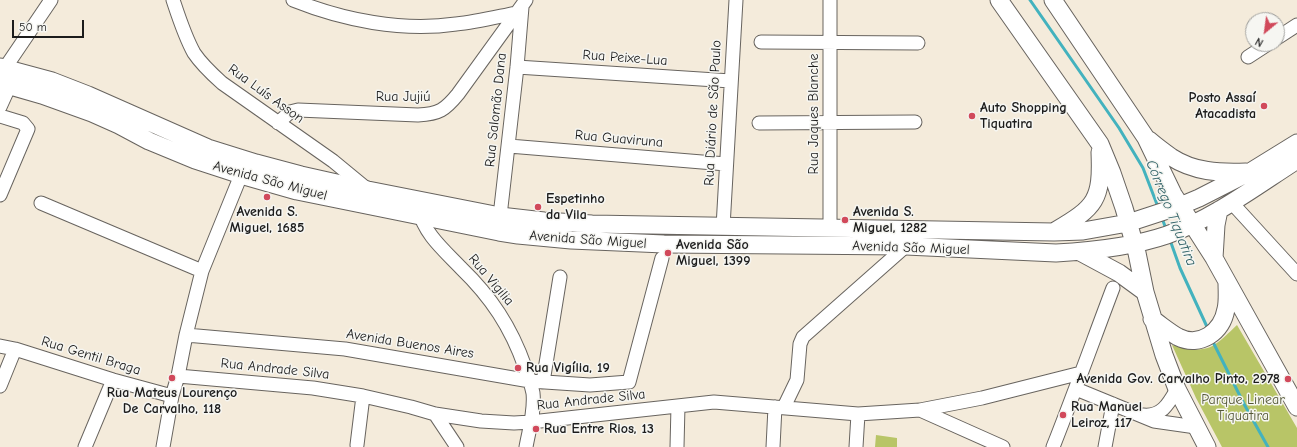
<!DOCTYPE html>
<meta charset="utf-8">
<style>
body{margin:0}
#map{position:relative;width:1297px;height:447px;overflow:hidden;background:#f4ebdb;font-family:"Comic Neue",sans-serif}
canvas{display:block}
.north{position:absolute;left:1245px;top:12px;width:40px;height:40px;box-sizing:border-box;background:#f6f6f2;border:1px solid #9f9f9c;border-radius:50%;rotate:209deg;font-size:11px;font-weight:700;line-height:16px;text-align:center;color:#1c1c1c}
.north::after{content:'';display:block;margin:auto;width:14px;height:18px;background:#d1495b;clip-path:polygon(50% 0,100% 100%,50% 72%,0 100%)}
.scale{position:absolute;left:12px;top:20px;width:72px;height:18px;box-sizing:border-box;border:2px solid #1c1c1c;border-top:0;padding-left:5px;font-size:12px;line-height:14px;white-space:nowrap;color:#1c1c1c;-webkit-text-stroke:3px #f6f6f2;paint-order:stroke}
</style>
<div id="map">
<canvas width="1297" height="447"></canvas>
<div class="north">N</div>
<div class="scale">50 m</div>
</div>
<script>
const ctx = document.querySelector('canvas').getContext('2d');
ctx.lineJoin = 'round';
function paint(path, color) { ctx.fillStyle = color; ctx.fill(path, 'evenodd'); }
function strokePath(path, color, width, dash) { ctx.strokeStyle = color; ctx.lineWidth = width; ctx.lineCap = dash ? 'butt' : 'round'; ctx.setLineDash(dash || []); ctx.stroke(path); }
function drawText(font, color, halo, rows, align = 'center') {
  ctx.font = font + ' "Comic Neue",sans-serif'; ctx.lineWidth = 3; ctx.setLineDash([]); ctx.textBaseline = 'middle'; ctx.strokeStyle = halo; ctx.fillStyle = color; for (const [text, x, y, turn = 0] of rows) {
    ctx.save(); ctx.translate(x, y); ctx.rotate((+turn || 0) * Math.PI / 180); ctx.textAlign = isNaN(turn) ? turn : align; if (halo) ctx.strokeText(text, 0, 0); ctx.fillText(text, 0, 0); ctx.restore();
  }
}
paint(new Path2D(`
 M1237,325L1297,428V447H1222L1196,398L1172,345C1208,354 1211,350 1237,325Z
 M876,435L897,438V447H875Z`), '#b8c567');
strokePath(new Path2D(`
 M1030,0L1119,128L1143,168L1158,207
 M1162,218L1166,229
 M1170,240L1180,268L1208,329
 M1212,340L1244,404L1268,447`), '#43b2be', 3);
const minor = new Path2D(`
 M173,0C179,18 185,37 194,53C202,65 212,74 222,83L333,161L367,189
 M293,0C343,20 402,32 456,24C476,22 496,17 516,13
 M1277,38L1297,25
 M761,42L918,43
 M1248,57L1268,44
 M517,67L731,81
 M5,68L51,0
 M0,107L10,85
 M0,116L23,123L28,129L0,195
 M278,123L290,112L298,110L418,115C439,114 445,110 458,94L526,0
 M759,123L915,122
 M509,146L726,164
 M41,203L202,271
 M1232,203L1297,274
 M419,210C424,234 445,251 461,268C491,297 511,327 525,367C528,375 531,384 533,393C535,411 529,430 526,447
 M500,216L517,67L522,7
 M723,227L736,0
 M830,229V0
 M186,335L345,349L530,381L590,385L629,382L662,258
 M0,346L15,349L113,380L172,396
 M178,376L313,388L363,396L411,407L435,414L481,421L514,423L531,422L714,402L858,414L920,410L1003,447
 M543,382L560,277
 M0,386L15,349
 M1076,389L1154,421L1196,427
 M784,407L797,380L800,344L803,337L906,246
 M920,410L982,398L1081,373
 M435,414L457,447
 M1143,415C1162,417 1169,403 1177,389
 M357,445L363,396
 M85,447L113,380
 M163,447L172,396L178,376L186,335L202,271L241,175
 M677,447L678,406
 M773,447L775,407
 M856,447L858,414
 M1053,447C1074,394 1093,341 1113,288
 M1105,447L1113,404`);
const major = new Path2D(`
 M999,0L1100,144L1112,173L1124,208L1137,253L1145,292L1164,355L1177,389L1207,447
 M1053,0L1146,138L1173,194L1214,258L1297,407
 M0,67L52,81L88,95L208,148L256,163L301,175L368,190L500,216L544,221L592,224L1054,232L1083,231L1128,223L1180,206L1199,198L1250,172L1297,143
 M0,83L42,95L92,113L119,125L149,141L195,160L241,175L297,191L499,232L518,235L571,240L664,244L906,246L1056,253C1093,251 1132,247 1167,235C1214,218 1255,187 1297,160
 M1149,140C1156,146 1164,152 1171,157C1194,172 1219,173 1246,172
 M1055,231C1096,207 1102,200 1100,152
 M1080,252L1119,273L1145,292
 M1214,258L1216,225L1219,210
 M1152,319C1161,325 1169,332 1178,337C1200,348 1222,332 1226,309C1228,301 1227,291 1227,282`);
strokePath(minor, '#68645f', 15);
strokePath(major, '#68645f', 19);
strokePath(minor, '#fff', 13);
strokePath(major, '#fff', 17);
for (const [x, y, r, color] of [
 [1264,106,4,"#d1495b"],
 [972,116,4,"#d1495b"],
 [267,197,4,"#d1495b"],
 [538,207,4,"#d1495b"],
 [845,220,4,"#d1495b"],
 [668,253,4,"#d1495b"],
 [518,368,4,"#d1495b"],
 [172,378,4,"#d1495b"],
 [1288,379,4,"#d1495b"],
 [1063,415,4,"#d1495b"],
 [536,429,4,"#d1495b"]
]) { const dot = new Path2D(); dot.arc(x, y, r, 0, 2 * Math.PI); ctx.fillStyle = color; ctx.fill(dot); strokePath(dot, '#f6f6f2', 1.5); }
drawText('14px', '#1c1c1c', '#f6f6f2', [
 ["Rua Peixe-Lua",625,58,4],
 ["Rua Luís Asson",266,94,36],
 ["Rua Jujiú",403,97],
 ["Rua Salomão Dana",496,110,-84],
 ["Rua Diário de São Paulo",713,113,-87],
 ["Rua Jaques Blanche",814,114,-90],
 ["Rua Guaviruna",619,139,5],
 ["Avenida São Miguel",270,181,15],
 ["Avenida São Miguel",588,240,4],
 ["Avenida São Miguel",911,248,2],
 ["Rua Vigilia",491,280,50],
 ["Avenida Buenos Aires",410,344,9],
 ["Rua Gentil Braga",91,356,17],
 ["Rua Andrade Silva",275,369,6],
 ["Rua Andrade Silva",591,400,-6]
]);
drawText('bold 14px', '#1c1c1c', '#f6f6f2', [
 ["Posto Assaí",1256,98,"right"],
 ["Atacadista",1256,114,"right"],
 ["Auto Shopping",980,108],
 ["Tiquatira",980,124],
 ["Espetinho",546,199],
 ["da Vila",546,215],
 ["Avenida S.",267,212,"center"],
 ["Miguel, 1685",267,228,"center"],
 ["Avenida S.",853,212],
 ["Miguel, 1282",853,228],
 ["Avenida São",676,245],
 ["Miguel, 1399",676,261],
 ["Rua Vigília, 19",526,368],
 ["Avenida Gov. Carvalho Pinto, 2978",1280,379,"right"],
 ["Rua Mateus Lourenço",172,393,"center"],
 ["De Carvalho, 118",172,409,"center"],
 ["Rua Manuel",1071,407],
 ["Leiroz, 117",1071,423],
 ["Rua Entre Rios, 13",544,429]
], 'left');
drawText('14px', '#535736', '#f6f6f2', [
 ["Parque Linear",1243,400],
 ["Tiquatira",1243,416]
]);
drawText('italic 15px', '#2e6065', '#f6f6f2', [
 ["Córrego Tiquatira",1171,213,68]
]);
</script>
